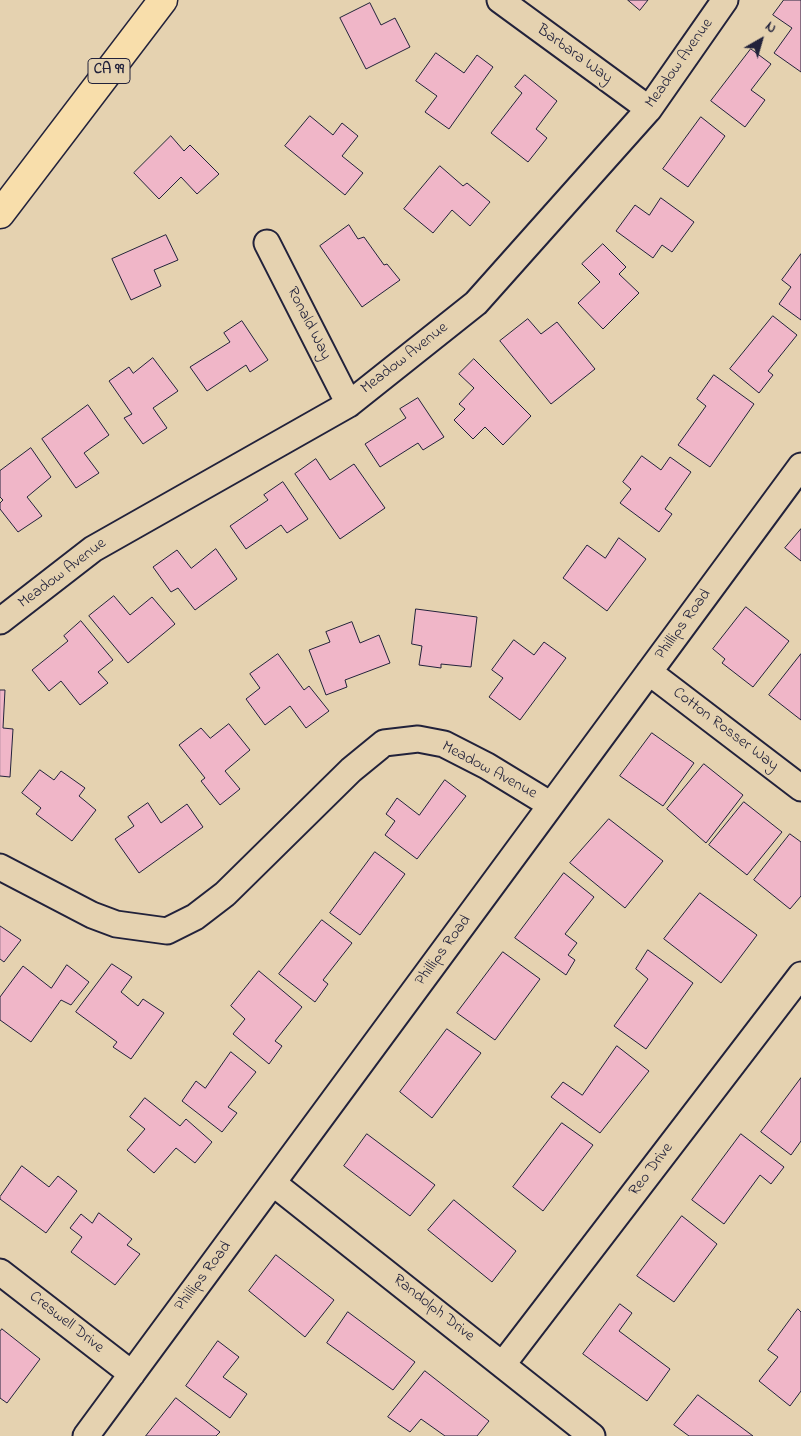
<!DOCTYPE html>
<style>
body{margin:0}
#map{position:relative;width:801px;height:1436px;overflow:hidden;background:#e5d2b0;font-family:"Indie Flower",sans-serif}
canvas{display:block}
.north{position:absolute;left:736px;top:15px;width:50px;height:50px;-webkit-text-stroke:4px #e5d2b0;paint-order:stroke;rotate:38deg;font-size:14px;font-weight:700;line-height:20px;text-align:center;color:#22223b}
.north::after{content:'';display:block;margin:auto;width:18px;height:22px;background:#22223b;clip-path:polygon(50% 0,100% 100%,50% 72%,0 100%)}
</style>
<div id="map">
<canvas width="801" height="1436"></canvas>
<div class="north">N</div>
</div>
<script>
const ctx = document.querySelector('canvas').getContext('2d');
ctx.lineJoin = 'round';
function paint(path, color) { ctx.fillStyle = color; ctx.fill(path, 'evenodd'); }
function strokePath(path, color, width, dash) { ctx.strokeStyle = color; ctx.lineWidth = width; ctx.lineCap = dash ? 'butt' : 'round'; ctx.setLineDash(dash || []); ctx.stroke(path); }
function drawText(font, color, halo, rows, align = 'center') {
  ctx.font = font + ' "Indie Flower",sans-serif'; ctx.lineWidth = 4; ctx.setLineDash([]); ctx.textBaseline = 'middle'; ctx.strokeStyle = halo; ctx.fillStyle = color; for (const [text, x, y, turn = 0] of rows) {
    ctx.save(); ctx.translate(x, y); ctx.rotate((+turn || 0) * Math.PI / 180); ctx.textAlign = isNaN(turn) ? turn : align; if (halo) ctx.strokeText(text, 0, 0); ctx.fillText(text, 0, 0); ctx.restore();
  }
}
const building = new Path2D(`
 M628,0H648L640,10Z
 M784,0H801V72L774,53L792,28L773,15Z
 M370,3L381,25L395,18L410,47L366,69L340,18Z
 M751,49L771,64L751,90L765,100L745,127L711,101Z
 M436,53L464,73L477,55L493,67L449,129L425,112L437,96L416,81Z
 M525,75L557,101L536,129L547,138L528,162L491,133L522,93L515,87Z
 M310,116L333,135L342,123L358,136L342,156L363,173L345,195L285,146Z
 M701,117L725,136L688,187L663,169Z
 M171,136L184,151L190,145L219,174L197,194L181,177L159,199L134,173Z
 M440,166L463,186L467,183L490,202L470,226L452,210L433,233L404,209Z
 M661,198L694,222L672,252L662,245L653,258L616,231L635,205L649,215Z
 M349,225L358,239L364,237L384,265L387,264L400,280L362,307L320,246Z
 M166,235L178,260L154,270L161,286L131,300L112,259Z
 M603,244L626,267L619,274L639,293L603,329L578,303L600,282L582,264Z
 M801,254V320L779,304L791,287L782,280Z
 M773,316L797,335L768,371L773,375L759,393L730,369Z
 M528,319L541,334L557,322L595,369L551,404L500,341Z
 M242,321L268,360L250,372L246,365L207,391L190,367L230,342L224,333Z
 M153,358L178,391L153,408L167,428L143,444L124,418L132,414L109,381L129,367L133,373Z
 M474,359L531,416L503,445L485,427L473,439L454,420L465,409L459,404L474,388L459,374Z
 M714,375L754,404L710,467L678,445L706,406L697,399Z
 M418,398L444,437L423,450L418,443L380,467L365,444L406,418L400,409Z
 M88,405L109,435L84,453L99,473L76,488L42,439Z
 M31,448L51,477L27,497L42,516L18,532L0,509V503L3,500L0,497V471Z
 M642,456L661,470L670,457L691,472L665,509L672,514L659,532L620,503L631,489L623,482Z
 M316,459L330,480L354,464L385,508L340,539L295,474Z
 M283,482L308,519L287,533L281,525L246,549L230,526L268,500L264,495Z
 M801,529V561L785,548Z
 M619,538L646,559L607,611L563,578L587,545L605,558Z
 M216,549L237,579L195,610L178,588L171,592L153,567L177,550L191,568Z
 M114,596L130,615L152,597L175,624L128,663L89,616Z
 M746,607L789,641L753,687L722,663L725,659L713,649Z
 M416,609L477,617L471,667L441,664V668L419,665L422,646L412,644Z
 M81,621L113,660L98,672L108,683L80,705L61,681L49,691L32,670L68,641L64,636Z
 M352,622L360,643L379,635L390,663L345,680L347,687L326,695L309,650L330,642L326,632Z
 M514,640L534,655L544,642L566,658L520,720L489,697L503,678L492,670Z
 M278,654L304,690L309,686L329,711L306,728L290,706L265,725L246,699L260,688L250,674Z
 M801,654V720L769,695Z
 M0,690H5L3,728L13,729L10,777L0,776Z
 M229,724L250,750L225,771L240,789L220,805L201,781L205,778L179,745L201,728L210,738Z
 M652,733L694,763L663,806L620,776Z
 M704,764L743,795L706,843L667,809Z
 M40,770L54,780L61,771L85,788L79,796L96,810L72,841L36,814L41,808L22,793Z
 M445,780L466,796L417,859L385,835L395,821L386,814L397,798L419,815Z
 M744,802L782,832L747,875L709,845Z
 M148,803L161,823L187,804L203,827L139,873L115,839L134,826L128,817Z
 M609,819L663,861L625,908L570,863Z
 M790,834L801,842V896L790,909L754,880Z
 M375,852L405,874L360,935L330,913Z
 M564,873L594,897L565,934L577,943L568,955L575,960L566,975L515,938Z
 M700,893L757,935L721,983L664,939Z
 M322,920L352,943L323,980L328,984L315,1002L279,974Z
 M0,926L21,940L4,962L0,959Z
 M648,950L693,983L646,1049L614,1026L648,979L636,969Z
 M503,952L540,979L495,1040L457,1013Z
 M112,964L132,977L121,992L138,1006L143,999L164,1013L131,1059L113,1047L117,1042L76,1012Z
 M67,965L89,982L71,1005L61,1000L31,1042L0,1020V997L23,966L51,988Z
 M259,971L302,1007L275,1041L282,1046L269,1064L233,1034L245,1019L231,1006Z
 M447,1029L481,1053L432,1118L400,1092Z
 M617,1046L649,1071L600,1133L551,1097L563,1082L582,1095Z
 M231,1052L256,1072L228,1107L237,1113L222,1132L182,1101L196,1081L205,1088Z
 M801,1078V1141L791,1155L761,1132Z
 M145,1098L180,1126L186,1119L212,1142L195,1163L176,1148L154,1173L127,1150L145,1129L130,1117Z
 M562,1123L593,1145L543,1211L513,1187Z
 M367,1134L435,1185L410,1216L344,1166Z
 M741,1134L784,1167L771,1184L760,1175L724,1224L692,1200Z
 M22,1166L49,1187L58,1176L77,1191L46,1233L0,1199V1197Z
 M454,1200L516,1251L492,1282L428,1230Z
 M99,1213L132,1239L127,1245L140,1254L115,1285L71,1252L82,1237L70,1228L81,1214L92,1223Z
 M682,1216L717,1244L674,1302L637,1276Z
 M276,1255L334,1300L305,1337L249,1291Z
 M620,1304L632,1313L619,1331L670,1369L647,1401L583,1354Z
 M798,1309L801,1312V1391L790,1406L759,1381L778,1357L768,1350Z
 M348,1312L415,1362L393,1390L327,1343Z
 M2,1329L40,1359L7,1403L0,1398V1332Z
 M218,1341L239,1357L223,1377L247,1394L230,1418L186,1386Z
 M425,1371L489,1421L477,1436H445L421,1419L410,1432L388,1417Z
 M698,1395L753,1436H689L674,1425Z
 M176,1398L220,1432L216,1436H146Z`);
paint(building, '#f0b6c8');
strokePath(building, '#22223b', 1);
const minor = new Path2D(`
 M500,0L649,109
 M267,243L349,404
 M0,621L93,549L349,404L476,303L649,109L725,0
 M649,672L801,788
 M0,867L92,915L116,924L167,931L195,917L225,894L351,770L384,743L418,739L444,744L487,766L551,805
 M273,1183L592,1436
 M0,1272L132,1374
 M503,1364L801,975
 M86,1436L801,466`);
const highway = new Path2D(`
 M0,214L163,0`);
strokePath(minor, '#22223b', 29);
strokePath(highway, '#22223b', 31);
strokePath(minor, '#e5d2b0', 25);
strokePath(highway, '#f8deab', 28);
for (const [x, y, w] of [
 [109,71,42]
]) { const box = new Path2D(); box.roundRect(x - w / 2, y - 12.5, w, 25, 4); ctx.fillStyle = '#e5d2b0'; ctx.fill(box); strokePath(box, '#22223b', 1); }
drawText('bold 15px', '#22223b', null, [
 ["CA 99",109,71]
]);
drawText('16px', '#22223b', '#e5d2b0', [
 ["Barbara Way",574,55,36],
 ["Meadow Avenue",680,64,-55],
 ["Ronald Way",308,324,63],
 ["Meadow Avenue",405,359,-38],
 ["Meadow Avenue",63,574,-37],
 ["Phillips Road",684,625,-54],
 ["Cotton Rosser Way",725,730,37],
 ["Meadow Avenue",489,771,28],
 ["Phillips Road",444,951,-54],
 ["Reo Drive",652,1170,-53],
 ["Phillips Road",204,1277,-53],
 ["Randolph Drive",433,1309,38],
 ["Creswell Drive",66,1323,38]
]);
</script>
